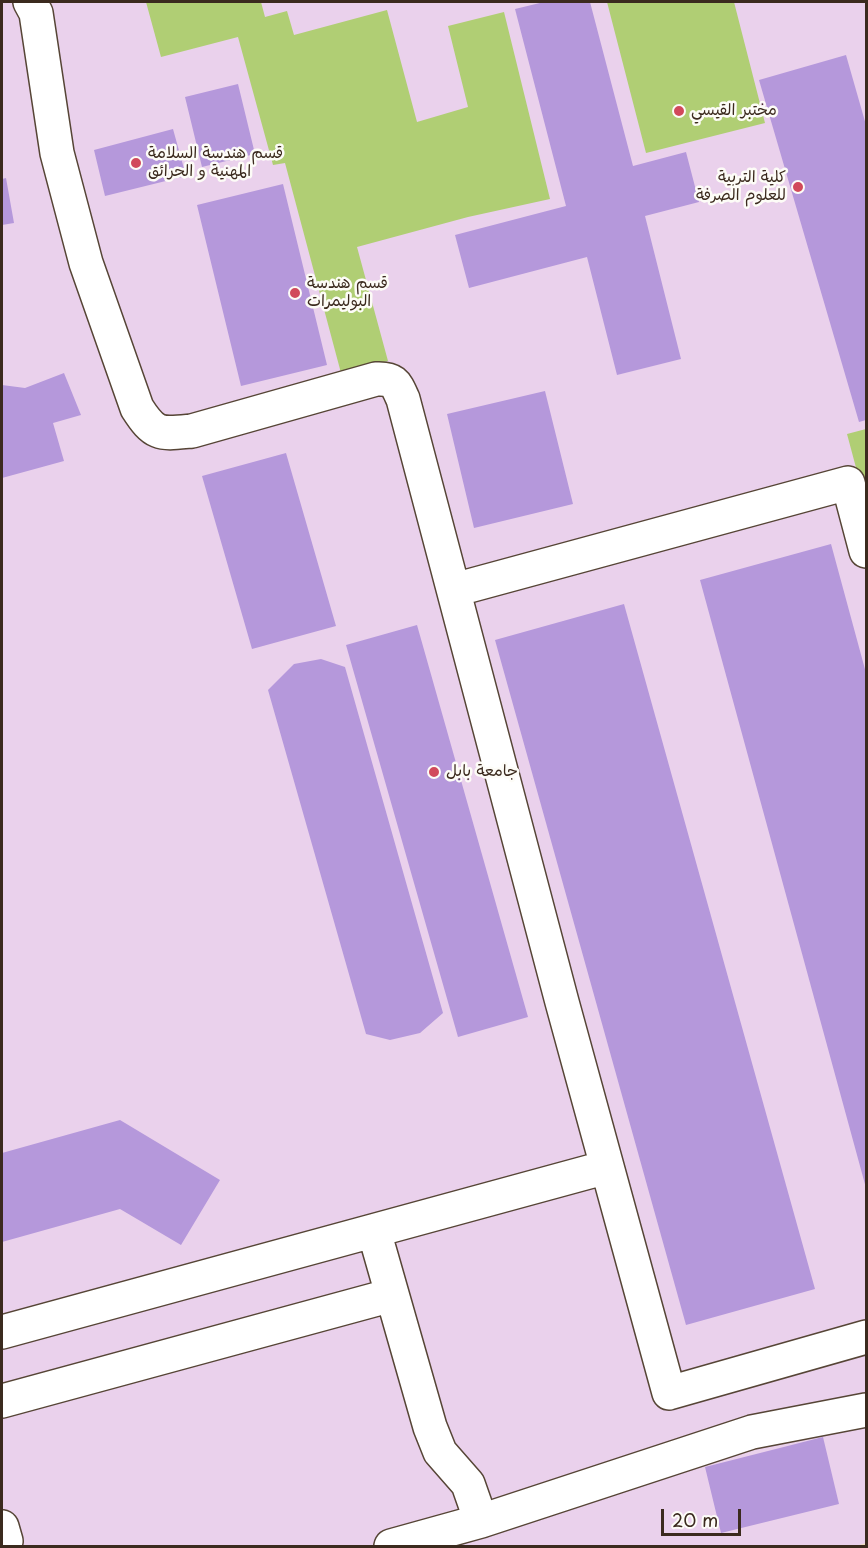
<!DOCTYPE html>
<meta charset="utf-8">
<style>
body{margin:0}
#map{position:relative;width:868px;height:1548px;overflow:hidden;background:#ecdebb;font-family:"Playpen Sans",sans-serif}
canvas{display:block}
.frame{position:absolute;inset:0;border:3px solid #3b2a1e;pointer-events:none}
.scale{position:absolute;left:661px;top:1509px;width:80px;height:27px;box-sizing:border-box;border:3px solid #3b2a1e;border-top:0;padding-left:8px;font-size:18px;line-height:21px;white-space:nowrap;color:#3b2a1e;-webkit-text-stroke:4px #fdfcf7;paint-order:stroke}
</style>
<div id="map">
<canvas width="868" height="1548"></canvas>
<div class="frame"></div>
<div class="scale">20 m</div>
</div>
<script>
const ctx = document.querySelector('canvas').getContext('2d');
ctx.lineJoin = 'round';
function paint(path, color) { ctx.fillStyle = color; ctx.fill(path, 'evenodd'); }
function strokePath(path, color, width, dash) { ctx.strokeStyle = color; ctx.lineWidth = width; ctx.lineCap = dash ? 'butt' : 'round'; ctx.setLineDash(dash || []); ctx.stroke(path); }
function drawText(font, color, halo, rows, align = 'center') {
  ctx.font = font + ' "Playpen Sans","Playpen Sans Arabic",sans-serif'; ctx.lineWidth = 5; ctx.setLineDash([]); ctx.textBaseline = 'middle'; ctx.strokeStyle = halo; ctx.fillStyle = color; for (const [text, x, y, turn = 0] of rows) {
    ctx.save(); ctx.translate(x, y); ctx.rotate((+turn || 0) * Math.PI / 180); ctx.textAlign = isNaN(turn) ? turn : align; if (halo) ctx.strokeText(text, 0, 0); ctx.fillText(text, 0, 0); ctx.restore();
  }
}
paint(new Path2D(`
 M2,2H866V1543L856,1546H2Z`), '#ead1ec');
paint(new Path2D(`
 M146,2H261L265,17L287,11L294,35L387,10L417,122L468,107L448,26L504,12L550,199L468,217L357,247L388,361L341,373L285,163L273,165L238,37L161,57Z
 M607,2H734L765,123L646,153Z
 M866,429V505L847,434Z`), '#b0ce74');
paint(new Path2D(`
 M544,2H590L633,166L686,152L699,202L645,216L681,359L617,375L587,257L469,288L455,235L566,206L515,9Z
 M846,55L866,125V420L859,422L759,80Z
 M238,84L255,154L202,167L185,97Z
 M173,129L186,176L105,196L94,150Z
 M6,178L14,223L2,225V179Z
 M283,184L327,365L241,386L197,205Z
 M64,373L81,415L53,423L64,461L2,478V385L25,388Z
 M545,391L573,504L474,528L447,414Z
 M286,453L336,626L252,649L202,476Z
 M831,544L866,673V1188L700,580Z
 M624,604L815,1289L686,1325L495,640Z
 M417,625L528,1017L458,1037L346,645Z
 M321,659L345,667L443,1013L420,1033L390,1040L366,1034L268,690L294,664Z
 M120,1120L220,1180L181,1245L120,1209L2,1242V1153Z
 M823,1437L839,1504L721,1533L705,1467Z`), '#b598db');
const minor = new Path2D(`
 M30,2L36,13L57,153L86,263L137,408C155,436 160,434 192,431L376,379C395,378 396,384 403,399L562,1002L669,1393L866,1337
 M454,590L848,483L866,551
 M374,1231L430,1427L440,1452L468,1484L481,1521
 M2,1332L607,1167
 M2,1401L392,1295
 M2,1527L6,1541
 M391,1546L481,1521L752,1432L866,1410`);
strokePath(minor, '#564536', 36);
strokePath(minor, '#fff', 33);
for (const [x, y, r, color] of [
 [679,111,6,"#d1495b"],
 [136,163,6,"#d1495b"],
 [798,187,6,"#d1495b"],
 [295,293,6,"#d1495b"],
 [434,772,6,"#d1495b"]
]) { const dot = new Path2D(); dot.arc(x, y, r, 0, 2 * Math.PI); ctx.fillStyle = color; ctx.fill(dot); strokePath(dot, '#fdfcf7', 2); }
drawText('16px', '#3b2a1e', '#fdfcf7', [
 ["مختبر القيسي",691,111],
 ["قسم هندسة السلامة",148,154],
 ["المهنية و الحرائق",148,172],
 ["كلية التربية",786,178,"right"],
 ["للعلوم الصرفة",786,196,"right"],
 ["قسم هندسة",307,284],
 ["البوليمرات",307,302],
 ["جامعة بابل",446,772]
], 'left');
</script>
